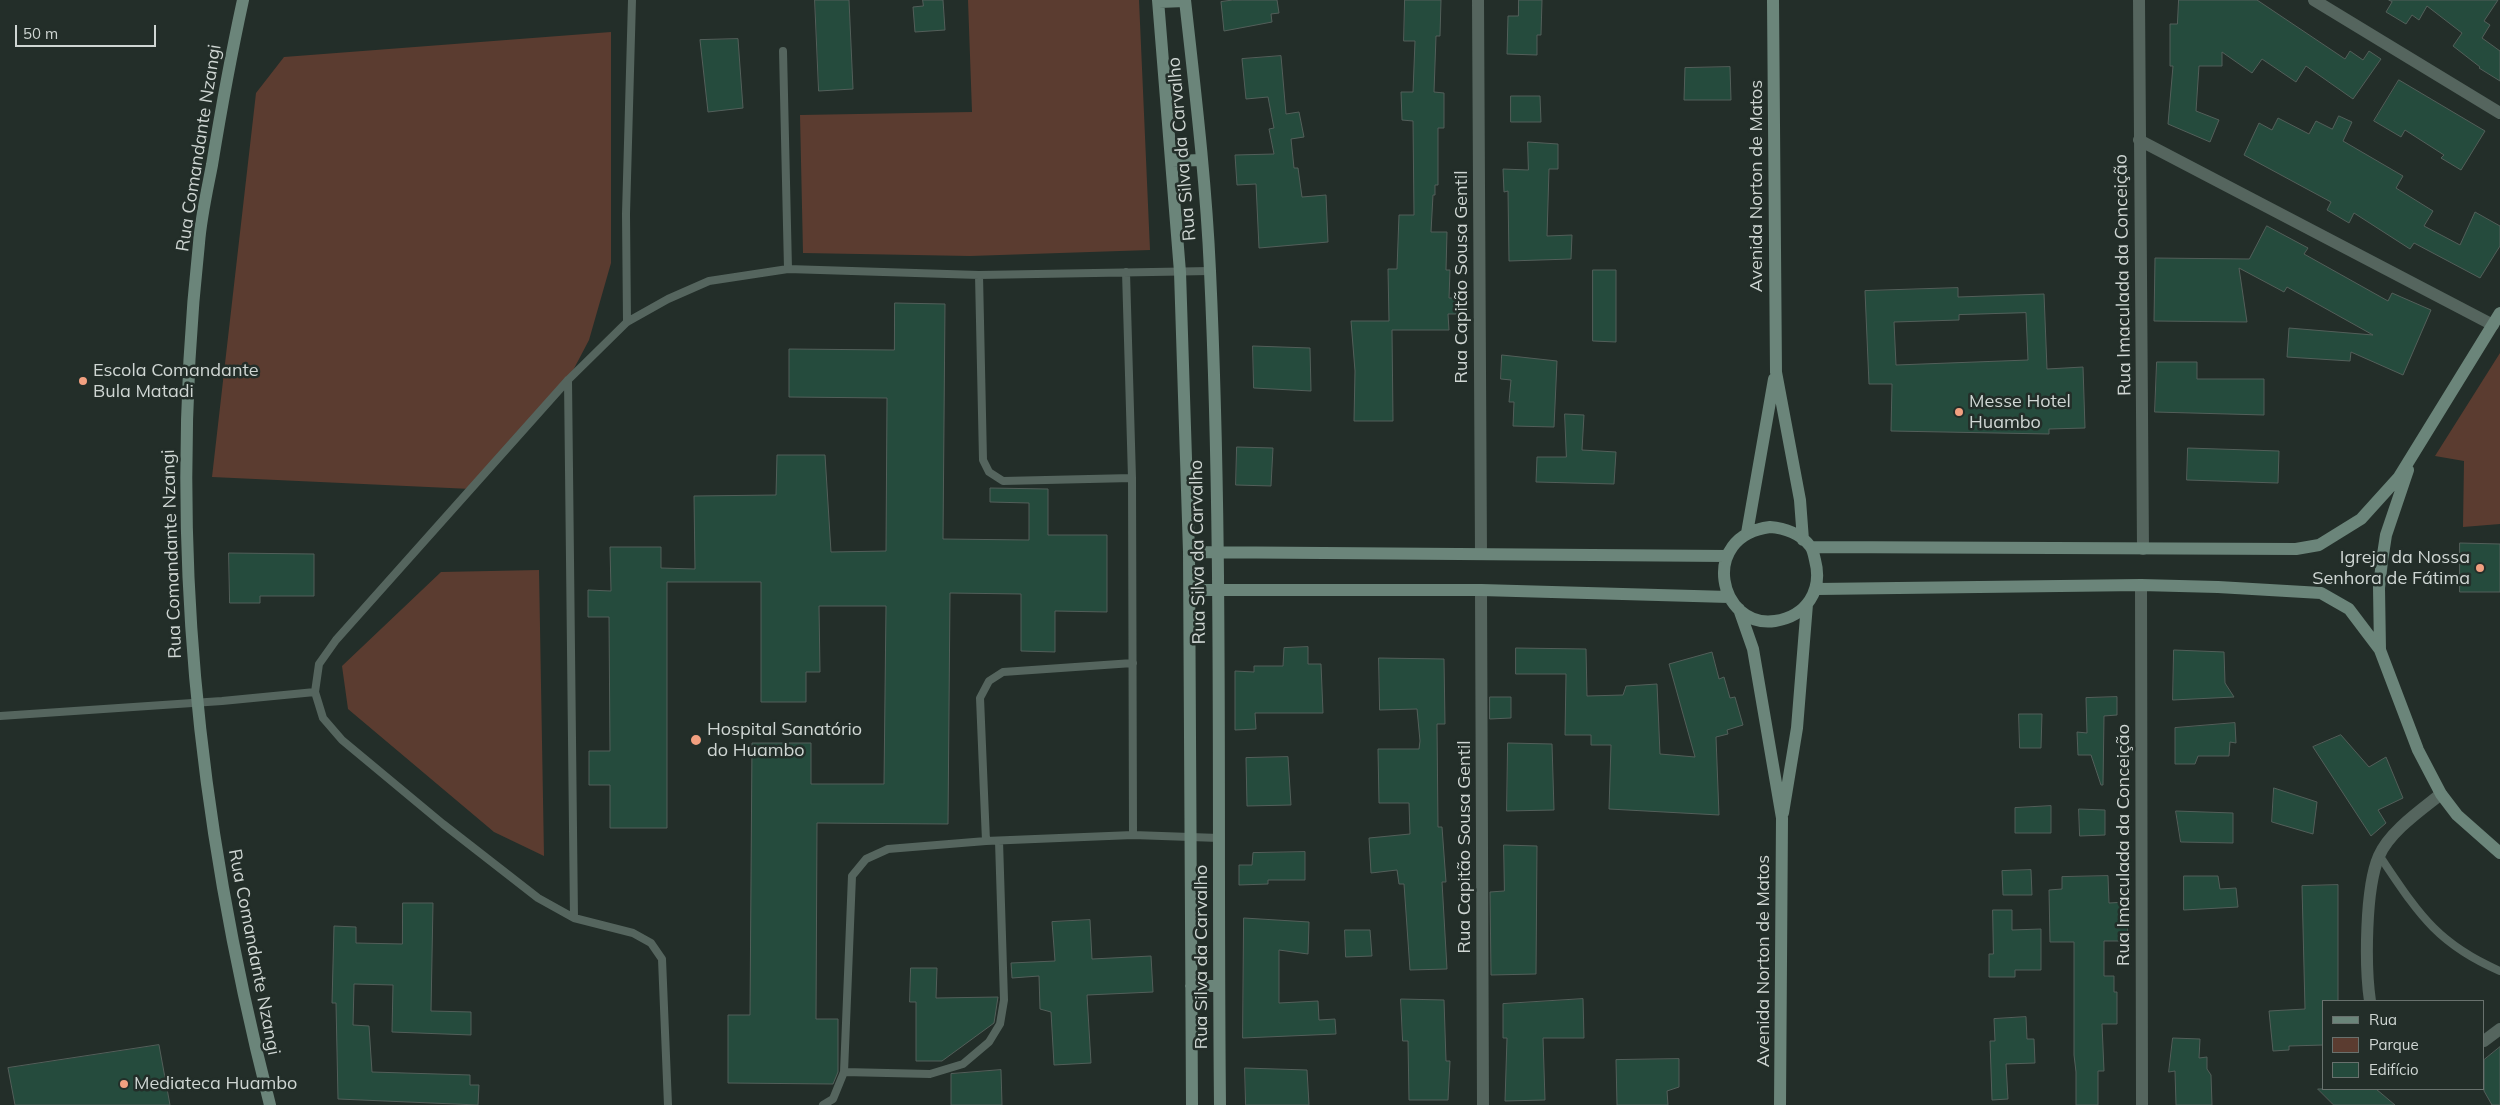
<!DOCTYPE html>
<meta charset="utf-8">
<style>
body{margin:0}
#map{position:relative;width:2500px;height:1105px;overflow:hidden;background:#232e29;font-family:Mulish,sans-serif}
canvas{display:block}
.legend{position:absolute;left:2322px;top:1000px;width:162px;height:90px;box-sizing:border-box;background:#232e29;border:1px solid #68716d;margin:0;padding:6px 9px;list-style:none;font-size:15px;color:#cfd6d3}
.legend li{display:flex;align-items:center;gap:10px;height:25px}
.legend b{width:25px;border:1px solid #68716d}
.scale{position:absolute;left:15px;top:25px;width:141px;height:22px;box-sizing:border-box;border:2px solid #cfd6d3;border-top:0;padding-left:6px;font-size:15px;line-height:18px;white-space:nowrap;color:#cfd6d3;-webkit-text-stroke:4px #232e29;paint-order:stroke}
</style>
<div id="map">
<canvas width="2500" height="1105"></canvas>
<ul class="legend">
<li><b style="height:6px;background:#6b857a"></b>Rua</li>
<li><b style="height:14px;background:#5b3c30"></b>Parque</li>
<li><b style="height:14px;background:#254b3d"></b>Edifício</li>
</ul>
<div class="scale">50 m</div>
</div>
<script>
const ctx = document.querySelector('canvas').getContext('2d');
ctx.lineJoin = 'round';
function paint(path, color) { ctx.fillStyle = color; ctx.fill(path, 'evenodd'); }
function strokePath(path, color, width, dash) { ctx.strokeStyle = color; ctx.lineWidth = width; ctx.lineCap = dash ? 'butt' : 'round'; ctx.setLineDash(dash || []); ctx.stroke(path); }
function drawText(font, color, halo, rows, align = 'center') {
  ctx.font = font + ' Mulish,sans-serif'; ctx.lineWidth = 5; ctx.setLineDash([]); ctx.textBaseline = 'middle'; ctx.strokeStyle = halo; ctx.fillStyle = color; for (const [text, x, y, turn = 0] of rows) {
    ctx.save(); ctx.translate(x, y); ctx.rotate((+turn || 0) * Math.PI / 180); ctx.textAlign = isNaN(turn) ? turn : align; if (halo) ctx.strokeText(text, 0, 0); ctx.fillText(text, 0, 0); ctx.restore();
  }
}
paint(new Path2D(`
 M968,0H1139L1150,250L970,256L803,253L800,115L972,112Z
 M611,32V263L589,340L568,380L471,489L212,477L256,93L284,57Z
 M2500,353V524L2463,527L2464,461L2435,456Z
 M539,570L544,856L494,832L348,709L342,666L441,572Z`), '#5b3c30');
const building = new Path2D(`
 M815,0H849L853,89L819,91Z
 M923,0H943L945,30L915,32L913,7L923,6Z
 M1233,0H1277L1279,13L1271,14L1272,22L1224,31L1221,2Z
 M1405,0H1441L1440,36H1436L1434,92L1444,93V128H1438V185H1435V195H1433L1431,232H1447L1446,270H1450L1449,298H1457V314H1448L1449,330H1392L1393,421H1354L1355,371L1351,321H1389L1388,269H1397L1399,215H1414L1413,121L1402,120L1401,92H1413L1415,41H1404Z
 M1519,0H1542L1541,35H1537V55L1507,54L1508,16H1518Z
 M2179,0H2257L2345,59L2350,51L2363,60L2369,51L2381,59L2353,99L2306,66L2296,82L2262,59L2252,73L2222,52V66H2199L2196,111L2219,120L2210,142L2168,124L2173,66H2170V24H2177Z
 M2389,0H2498L2484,21L2490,25L2482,38L2500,51V81L2479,68L2480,67L2453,46L2462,33L2427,6L2419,20L2412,15L2406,24L2386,12L2392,2Z
 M738,39L743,108L708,112L700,40Z
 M1281,56L1286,114L1299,112L1304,137L1291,139L1294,168H1298L1302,197L1326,195L1328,242L1259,248L1256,184L1237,185L1235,155L1274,154L1269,129L1274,128L1268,97L1246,99L1242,59Z
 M1730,67L1731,100H1684L1685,68Z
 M2399,80L2485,131L2461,170L2441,158L2444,155L2405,130L2401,137L2374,121Z
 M1511,96H1540L1541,122H1511Z
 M2339,116L2352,122L2343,141L2403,176L2396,188L2433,211L2424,226L2460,245L2475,212L2500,226V246L2480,278L2414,243L2410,249L2354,213L2349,223L2327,210L2331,202L2244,155L2259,123L2272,130L2278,118L2309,134L2316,121L2332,129Z
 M1528,142L1558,144V169H1549L1547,236L1572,235L1571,259L1509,261L1508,191L1504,192L1503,169L1528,170Z
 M2267,226L2308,248L2304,254L2388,301L2392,293L2431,310L2403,375L2351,352L2350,361L2287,357L2289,328L2373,335L2287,287L2284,292L2239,268L2247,322L2154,321L2155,258L2249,259Z
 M1593,270H1616V342L1593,341Z
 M1958,288V297L2044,294L2047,369L2083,367L2085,428L2049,429V434L1891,431L1892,384H1869L1865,291ZM2026,313L2028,360L1896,365L1894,322L1959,320V315Z
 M895,303L945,304L943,539L1029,540V503L990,502V488L1048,489V535H1107V612L1055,611V652L1021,651V594L950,593L948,824L817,823L816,1019H838V1072L833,1084L728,1083V1015H750L752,743H811V784H884L886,606H819L820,672H806V702H761V582H667V828H610V785H589V751H610L609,617H588V590L611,591L610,547H661V568L695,569L694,496L776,495L777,455H825L831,552L886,551L887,398L789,397V349L894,350Z
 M1253,346L1310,348L1311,391L1254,388Z
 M1502,355L1557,361L1554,427L1513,426L1514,402H1509L1511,380L1501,379Z
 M2157,362H2197V379H2264V415L2155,412Z
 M1565,414L1584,415L1582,450L1616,452L1614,484L1536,482L1537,457H1566Z
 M1237,447L1273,448L1271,486L1236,485Z
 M2188,448L2279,451L2278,483L2187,480Z
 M2460,543L2500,544V592H2460Z
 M229,553L314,554V596H260V603H230Z
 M1308,647V664H1321L1323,713H1255L1256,729L1235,730V671L1254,672V666H1283L1284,648Z
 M1516,648L1586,649L1587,696L1623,695L1626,686L1657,684L1660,754L1695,757L1669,664L1712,652L1719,679L1724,677L1730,698L1735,697L1743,725L1727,730L1728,734L1716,737L1719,815L1609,809L1611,745H1591V735H1565L1566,674H1516Z
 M2174,650L2224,652L2225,683L2234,697L2173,700Z
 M1379,658L1444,659L1445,724H1437L1438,827H1442L1446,882H1442L1447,969L1410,970L1404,884H1399L1397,870L1371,873L1369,838L1410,834L1409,803H1379L1378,749H1419L1420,741L1417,709L1380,710Z
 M1490,697H1511V718L1490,719Z
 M2117,697V715L2104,716L2103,785H2101L2091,755H2078L2077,732L2087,733L2086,698Z
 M2019,714H2042L2041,748H2020Z
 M2235,723L2236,743L2230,742L2229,756H2198L2195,764H2175V728Z
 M2341,735L2369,767L2386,757L2403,798L2378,810L2386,823L2371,836L2313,747Z
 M1508,743L1552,744L1554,810L1507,811Z
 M1288,757L1291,805L1247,806L1246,758Z
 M2274,788L2317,802L2313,834L2272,822Z
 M2051,806V833H2015V808Z
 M2079,809L2105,810V835L2080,836Z
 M2176,811L2233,813V843L2181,842Z
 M1504,845L1537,846L1536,974L1491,975L1490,892L1504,891Z
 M1305,852V880H1268V884L1239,885V865H1252L1253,853Z
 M2031,870L2032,895H2003L2002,871Z
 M2108,876L2109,903L2127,902L2128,941H2104V976H2114V992H2117V1024H2102L2104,1071H2098V1105H2076V1072L2074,1055V942H2050L2049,890L2062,889V877Z
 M2184,876H2218L2220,889L2236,888L2238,907L2184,910Z
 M2338,885V1001H2324V1045L2289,1046V1050L2273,1051L2269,1011L2305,1009L2302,886Z
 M403,903H433L431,1011L471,1012V1035L392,1032L393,985L354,984L353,1025L369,1026L372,1072L470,1075V1085H479L478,1105L338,1099L336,1003H332L334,926L356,927V943L402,944Z
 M1993,910H2012V930L2041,929V970H2015V977H1989V954H1993Z
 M1244,918L1309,922L1308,954L1279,950V1003L1318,1001L1319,1020L1335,1019L1336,1034L1243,1038Z
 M1090,920L1092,959L1151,956L1153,992L1087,995L1091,1063L1054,1065L1051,1012L1040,1009L1039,976L1012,978L1011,963L1055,961L1052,922Z
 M1345,930H1370L1372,956L1346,957Z
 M911,968H937L936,998L998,997L994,1023L942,1061H916V1002H910Z
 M1401,999L1444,1000L1446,1061H1450L1448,1100H1409L1408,1041H1403Z
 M1583,999L1584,1038H1543L1545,1100L1505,1101L1507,1038H1503V1004Z
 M2026,1017L2027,1039H2034L2035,1063L2006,1064L2008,1099L1992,1100L1990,1041H1995L1994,1019Z
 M2173,1038L2200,1039L2199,1058L2207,1057V1069L2211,1075L2212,1105H2176L2175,1071L2169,1072Z
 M159,1045L170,1105H15L8,1068Z
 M2500,1047V1105H2492L2484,1091V1060Z
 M1679,1059V1087L1667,1091L1668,1105H1617L1616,1060Z
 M1245,1068L1307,1070L1309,1105H1246Z
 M1001,1070L1002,1105H951V1074Z
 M2318,1089H2376L2395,1105H2334Z`);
paint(building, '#254b3d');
strokePath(building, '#535f5a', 1);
strokePath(new Path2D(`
 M783,51L788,269
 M979,275L983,460L989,472L1003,481L1132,478
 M627,322L626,214L632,0
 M568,380L574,918L633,933L651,943L662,959L668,1105
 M0,716L222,701L315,692
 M1133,835L1219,838
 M986,841L980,698L989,681L1003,672L1133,663
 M2379,855C2417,911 2435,943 2500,971
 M574,918L538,898L443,824L342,740L323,718L315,692L319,664L336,640L568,380L627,322L668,299L709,281L788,269L979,275L1210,271
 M844,1072L930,1074L963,1064L989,1042L1000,1024L1004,1000L999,841
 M823,1105L833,1099L844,1072L852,876L866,859L888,849L986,841L1133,835L1132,478L1126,272`), '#55655e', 8);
strokePath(new Path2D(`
 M1478,0L1481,554
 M2139,0L2143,549
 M2314,0L2500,113
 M2139,140L2493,325
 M2141,585L2142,1105
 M1481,590L1483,1105
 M2370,1001C2365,967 2365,888 2379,856C2389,832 2421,810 2441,794
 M2484,1041L2500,1029`), '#55655e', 12);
strokePath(new Path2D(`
 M243,0C231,55 221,110 212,165C207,191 201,217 199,243C167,536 197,820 270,1105
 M1158,0L1180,272L1189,552L1192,1105
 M1185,0C1195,90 1206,181 1210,271C1223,549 1217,827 1220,1105
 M1773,0L1776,372L1800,500L1803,540
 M1159,2L1185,1
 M1172,161L1202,160
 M2408,470L2386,535L2382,561L2379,588L2380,650L2418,750L2441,794L2457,815L2500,853
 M1770,527C1785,528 1801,534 1810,546C1813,549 1814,556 1815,560C1823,590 1807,616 1775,621C1719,629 1698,536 1770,527Z
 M1747,533L1774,379
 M1811,547L2296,549L2319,545L2361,519L2399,477L2500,313
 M1189,552L1727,556
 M1817,589L2141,585L2218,587L2321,593L2349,609L2380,650
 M1190,590H1481L1729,597
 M1739,609L1753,649L1782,818L1780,1105
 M1783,813L1797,728L1807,604
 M1191,986H1219`), '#6b857a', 12);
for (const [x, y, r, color] of [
 [83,381,5,"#f2a080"],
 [1959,412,5,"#f2a080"],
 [2480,568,5,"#f2a080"],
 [696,740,6,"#f2a080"],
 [124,1084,5,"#f2a080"]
]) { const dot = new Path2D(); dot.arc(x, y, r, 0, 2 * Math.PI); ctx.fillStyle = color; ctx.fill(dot); strokePath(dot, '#232e29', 2); }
drawText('18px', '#cfd6d3', '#232e29', [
 ["Rua Comandante Nzangi",199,148,-81],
 ["Rua Silva da Carvalho",1182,149,-95],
 ["Avenida Norton de Matos",1757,186,-90],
 ["Rua Imaculada da Conceição",2123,275,-91],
 ["Rua Capitão Sousa Gentil",1462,277,-90],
 ["Rua Silva da Carvalho",1198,552,-91],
 ["Rua Comandante Nzangi",172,554,-92],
 ["Rua Imaculada da Conceição",2124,845,-90],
 ["Rua Capitão Sousa Gentil",1465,847,-90],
 ["Rua Comandante Nzangi",254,952,79],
 ["Rua Silva da Carvalho",1202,957,-90],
 ["Avenida Norton de Matos",1764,961,-90]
]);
drawText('18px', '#cfd6d3', '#232e29', [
 ["Escola Comandante",93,371],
 ["Bula Matadi",93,392],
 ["Messe Hotel",1969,402],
 ["Huambo",1969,423],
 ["Igreja da Nossa",2470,558,"right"],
 ["Senhora de Fátima",2470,579,"right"],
 ["Hospital Sanatório",707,730],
 ["do Huambo",707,751],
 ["Mediateca Huambo",134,1084]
], 'left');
</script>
